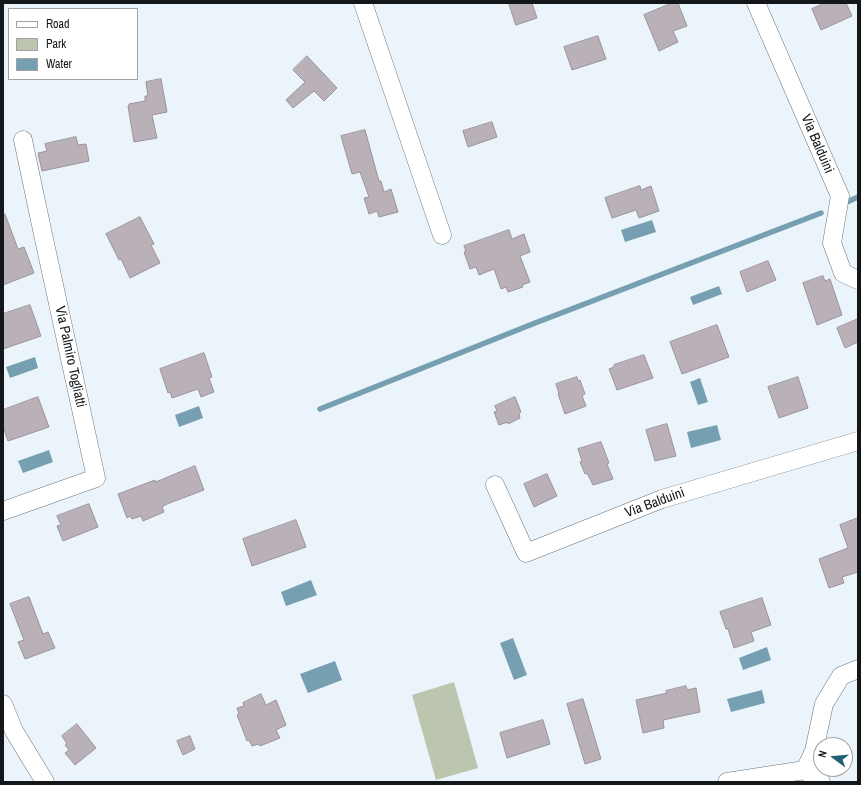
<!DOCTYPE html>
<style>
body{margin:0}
#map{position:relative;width:861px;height:785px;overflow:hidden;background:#ebf4fa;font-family:"Archivo Narrow",sans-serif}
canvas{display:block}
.frame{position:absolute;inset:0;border:4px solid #141719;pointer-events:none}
.legend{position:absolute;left:8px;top:8px;width:130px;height:72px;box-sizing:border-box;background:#fff;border:1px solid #a1a2a3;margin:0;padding:5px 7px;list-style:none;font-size:12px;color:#141719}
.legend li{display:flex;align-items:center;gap:8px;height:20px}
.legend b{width:20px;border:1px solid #a1a2a3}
.north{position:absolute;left:813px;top:737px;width:40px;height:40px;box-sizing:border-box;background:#fff;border:1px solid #a1a2a3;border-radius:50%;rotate:286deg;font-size:11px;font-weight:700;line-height:16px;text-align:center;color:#141719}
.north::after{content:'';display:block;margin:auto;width:14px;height:18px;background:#236177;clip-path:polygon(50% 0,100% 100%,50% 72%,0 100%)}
</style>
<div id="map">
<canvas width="861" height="785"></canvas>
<div class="frame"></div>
<ul class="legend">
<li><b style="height:5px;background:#fff"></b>Road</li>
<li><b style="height:11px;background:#bcc5ae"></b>Park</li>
<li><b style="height:11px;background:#76a0b1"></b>Water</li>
</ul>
<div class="north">N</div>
</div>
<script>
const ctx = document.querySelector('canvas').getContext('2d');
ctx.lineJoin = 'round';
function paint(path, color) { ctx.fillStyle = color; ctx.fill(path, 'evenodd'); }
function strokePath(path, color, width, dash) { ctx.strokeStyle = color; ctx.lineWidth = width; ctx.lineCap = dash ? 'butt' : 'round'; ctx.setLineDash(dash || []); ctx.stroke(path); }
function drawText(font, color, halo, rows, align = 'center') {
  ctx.font = font + ' "Archivo Narrow",sans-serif'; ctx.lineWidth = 3.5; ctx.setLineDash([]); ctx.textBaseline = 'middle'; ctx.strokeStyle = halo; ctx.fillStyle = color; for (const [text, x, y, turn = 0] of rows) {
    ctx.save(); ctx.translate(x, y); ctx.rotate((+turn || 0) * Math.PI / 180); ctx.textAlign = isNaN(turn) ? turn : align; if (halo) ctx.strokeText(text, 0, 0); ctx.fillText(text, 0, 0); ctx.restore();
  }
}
paint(new Path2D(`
 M454,682L478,768L436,780L412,695Z`), '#bcc5ae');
paint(new Path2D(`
 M652,220L656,232L625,242L621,230Z
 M719,286L722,294L693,305L690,297Z
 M35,357L38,368L10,378L6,367Z
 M700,378L708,402L698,405L690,382Z
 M199,406L203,418L179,427L175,415Z
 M717,425L721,440L691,448L687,432Z
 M49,450L53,462L23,473L18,461Z
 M311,580L317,595L286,606L281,592Z
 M513,638L527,675L514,680L500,643Z
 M767,647L771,660L743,670L739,658Z
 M335,661L342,680L308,693L300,674Z
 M762,690L765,703L731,712L727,699Z`), '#76a0b1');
strokePath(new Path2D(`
 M847,202L858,197
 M320,409L530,325L821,213`), '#76a0b1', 5.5);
const building = new Path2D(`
 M509,3H532L537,18L516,25Z
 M672,3H678L687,26L673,31L678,42L659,51L644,15Z
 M825,3H846L852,16L821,30L812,9Z
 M598,36L606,59L572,70L564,47Z
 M307,56L337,88L324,101L314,91L293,108L286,100L305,82L293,70Z
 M161,79L167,112L152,115L157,138L134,142L128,106H129V104L145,101V96H148L146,82Z
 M492,122L497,137L468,147L463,131Z
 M365,130L379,181H381L384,192L391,189L398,212L379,217L377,211L369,214L364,198L369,197L360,172L352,174L341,136Z
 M76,137L78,145L86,144L89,161L42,171L38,153L47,151L45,144Z
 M640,186L641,190L651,186L659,211L639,218L636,210L612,218L605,198Z
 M3,214H5L18,249L24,247L34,273L3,285Z
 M140,217L154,244L151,245L160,263L130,278L121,259L119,260L106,234Z
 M509,230L512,239L524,234L530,252L520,256L530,282L522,285L523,287L508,292L506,287L501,289L494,269L479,275L476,267L470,269L464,252L466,251L464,246Z
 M768,261L776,280L747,292L740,272Z
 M823,276L825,281L830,279L842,315L817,325L803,283Z
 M30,305L41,336L3,349V314Z
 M858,319V342L845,348L837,328Z
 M717,325L729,357L682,374L670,342Z
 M204,353L212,377L209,378L214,392L201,397L198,389L172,398L170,392L168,393L160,369Z
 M644,355L653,378L617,390L609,369L614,367V365Z
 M577,377L578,381L580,380L585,394L582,396L586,406L565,414L558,394H559L556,384Z
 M798,377L808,408L779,418L768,387Z
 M38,397L49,427L8,441L3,427V410Z
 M515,397L521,412L519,414L520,418L508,424V422L499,425L494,412L497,411L495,406Z
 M667,424L676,456L655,461L646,430Z
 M601,442L609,463L607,464L613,479L593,485L587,473L585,474L580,462L582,461L578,449Z
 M195,466L204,490L167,504L162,507L164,512L143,521L141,516L132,519L130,516L127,518L118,494L155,480V482Z
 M547,474L557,496L534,507L524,484Z
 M89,504L98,527L63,541L57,526L61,525L57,516Z
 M858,518V572L842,577L844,583L829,588L819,559L848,548L840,525Z
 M296,520L306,547L252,566L243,539Z
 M29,597L43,634L48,632L55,648L25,659L18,642L24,640L10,604Z
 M762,598L771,625L751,632L754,641L734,648L728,629H726L720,612Z
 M686,686L687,690L696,688L700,712L663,720L664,728L643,733L636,700L667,693L666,691Z
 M261,694L266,705L276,700L286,725L276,730L280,738L260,746L259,744L252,746L249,740L247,741L237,715L239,714L237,708L244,706L243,703Z
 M583,699L601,759L585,764L567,704Z
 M543,720L550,744L507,758L500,733Z
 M77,724L96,748L75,765L65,753L69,750L65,745L67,744L62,736Z
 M190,736L195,749L183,755L177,741Z`);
paint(building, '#b9b1b7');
strokePath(building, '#9b9399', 1);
const street = new Path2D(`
 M363,3L442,235
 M756,3L840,196L832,243L843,273L858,280
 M495,485L526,553L662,499L858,441
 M3,511L96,478L44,239L23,140
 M3,704L14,731L45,782
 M805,770L814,751L824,704L841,676L858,669
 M727,782L805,770L821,782`);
strokePath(street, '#6c7379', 19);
strokePath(street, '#fff', 18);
drawText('14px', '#141719', '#fff', [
 ["Via Balduini",817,144,67],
 ["Via Palmiro Togliatti",70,357,78],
 ["Via Balduini",655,503,-20]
]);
</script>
